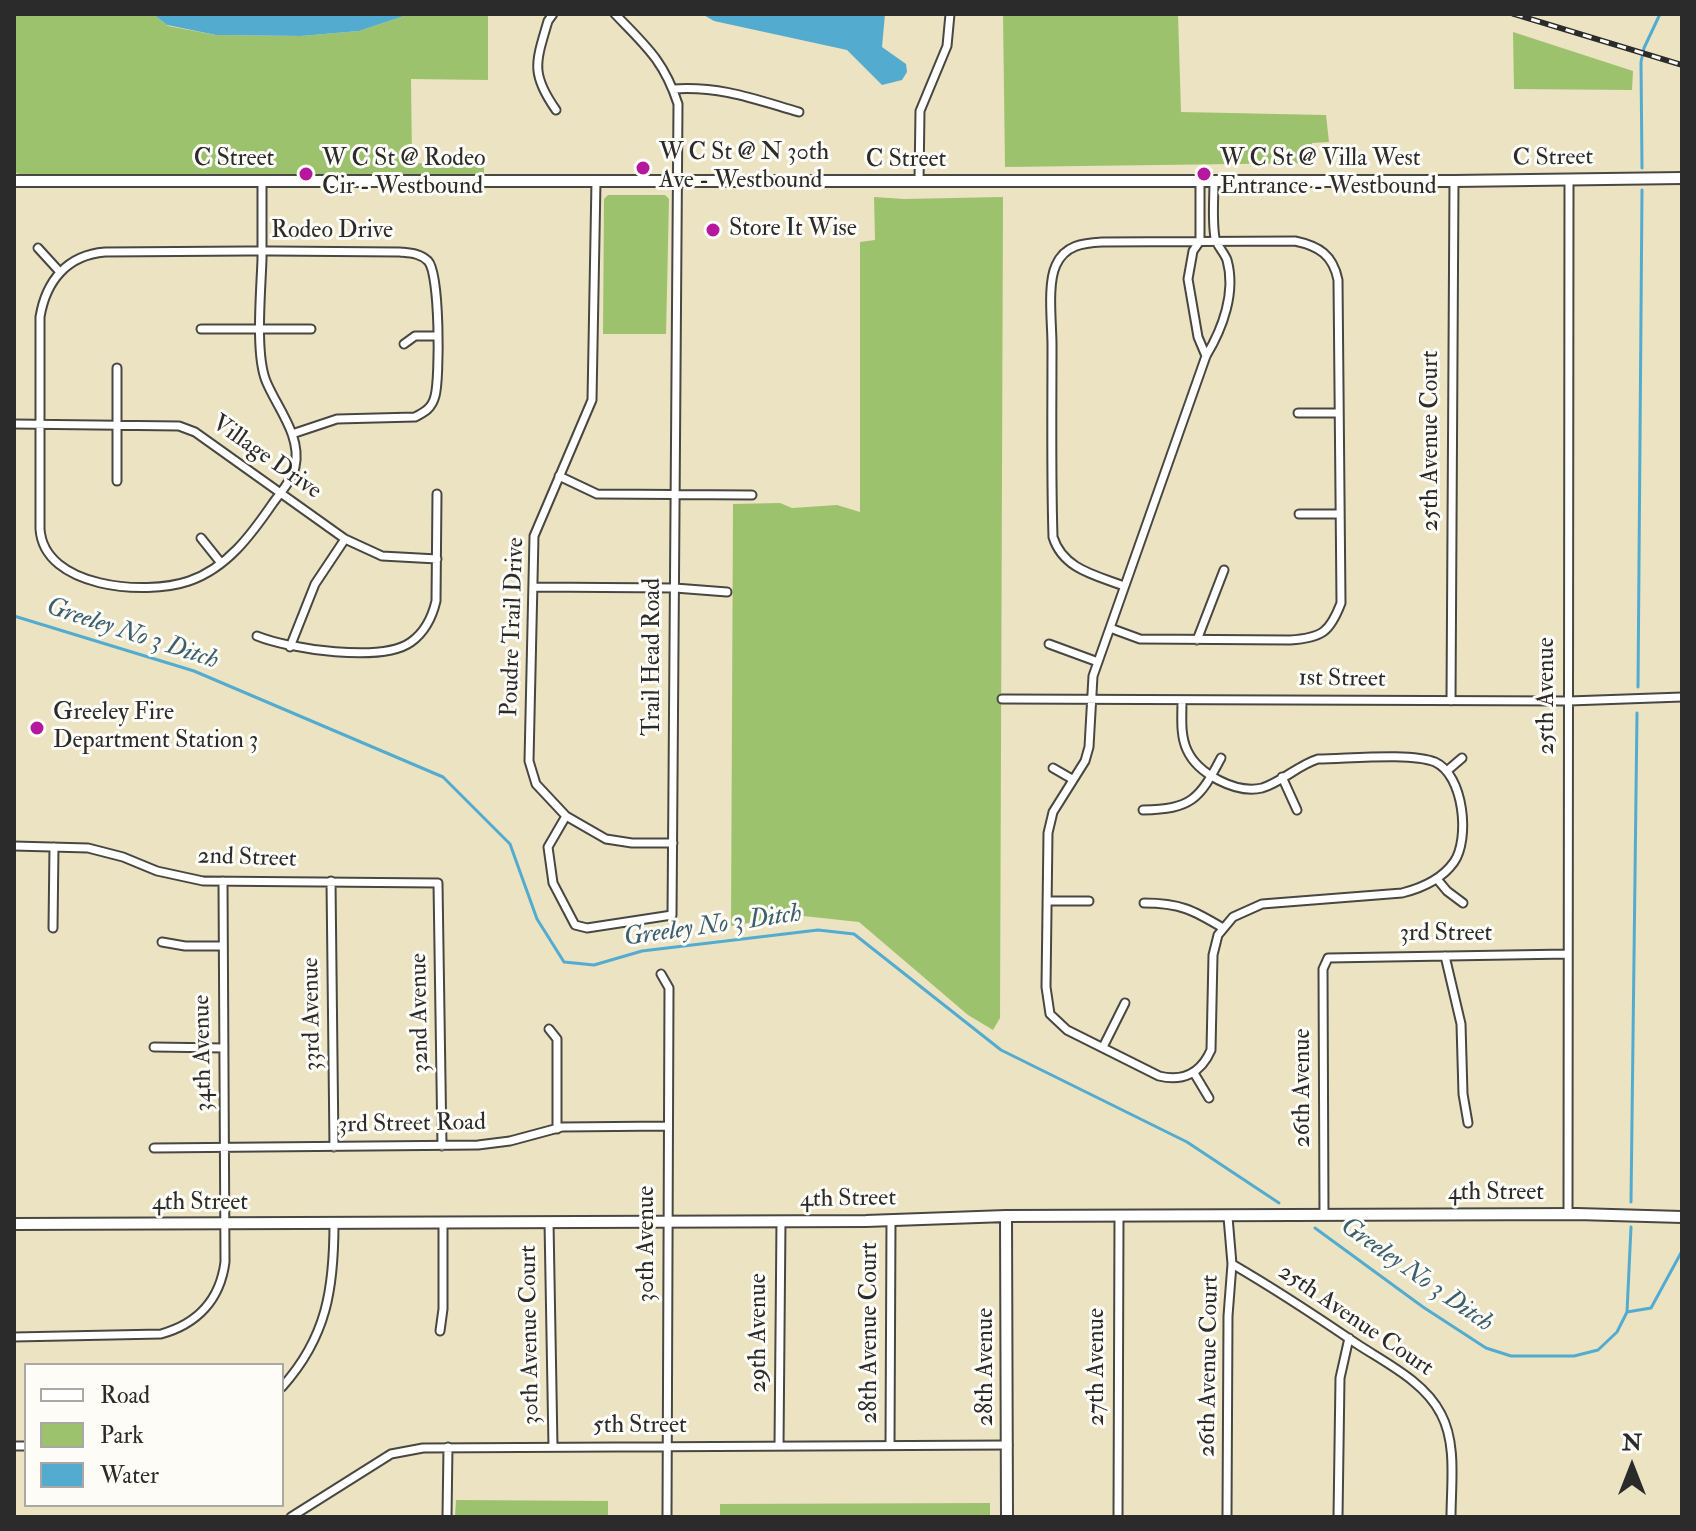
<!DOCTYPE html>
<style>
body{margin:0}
#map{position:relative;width:1696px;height:1531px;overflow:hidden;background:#ebe3c2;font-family:"IM FELL Double Pica",serif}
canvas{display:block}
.frame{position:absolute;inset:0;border:16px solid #2b2b2b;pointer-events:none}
.legend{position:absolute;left:24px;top:1363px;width:260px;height:144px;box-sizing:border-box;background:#fdfcf7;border:2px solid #a9a8a5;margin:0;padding:10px 14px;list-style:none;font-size:24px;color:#2b2b2b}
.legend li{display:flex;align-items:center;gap:16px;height:40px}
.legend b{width:40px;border:2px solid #a9a8a5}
.north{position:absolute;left:1592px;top:1427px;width:80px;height:80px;-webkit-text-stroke:6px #fdfcf7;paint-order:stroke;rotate:0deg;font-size:22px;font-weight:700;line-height:32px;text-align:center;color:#2b2b2b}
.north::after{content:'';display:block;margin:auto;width:28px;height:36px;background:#2b2b2b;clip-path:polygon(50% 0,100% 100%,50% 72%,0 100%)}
</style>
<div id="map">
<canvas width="1696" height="1531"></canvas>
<div class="frame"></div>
<ul class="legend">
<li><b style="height:10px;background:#fff"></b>Road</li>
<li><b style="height:22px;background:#9dc26d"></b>Park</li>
<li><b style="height:22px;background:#53acd0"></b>Water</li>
</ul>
<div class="north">N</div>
</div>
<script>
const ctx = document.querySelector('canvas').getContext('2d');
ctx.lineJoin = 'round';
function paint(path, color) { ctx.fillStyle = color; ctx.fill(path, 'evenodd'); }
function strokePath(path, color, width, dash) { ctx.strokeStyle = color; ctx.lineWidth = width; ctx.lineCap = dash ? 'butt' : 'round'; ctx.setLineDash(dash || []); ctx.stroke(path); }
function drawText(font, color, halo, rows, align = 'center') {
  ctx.font = font + ' "IM FELL Double Pica",serif'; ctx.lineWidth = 6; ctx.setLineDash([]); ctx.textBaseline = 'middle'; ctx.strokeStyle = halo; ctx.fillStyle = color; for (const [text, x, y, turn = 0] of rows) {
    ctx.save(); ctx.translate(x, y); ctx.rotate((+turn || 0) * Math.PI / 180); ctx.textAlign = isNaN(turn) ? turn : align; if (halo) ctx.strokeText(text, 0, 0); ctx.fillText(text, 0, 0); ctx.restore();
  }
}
paint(new Path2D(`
 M14,14H153L168,26L216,35L301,36L359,31L410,14H488V80L411,79L412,163L484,165V175L19,174L14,172Z
 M1003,14H1178L1181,112L1326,115L1329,142L1312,143V163L1005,167Z
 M1513,32L1633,71L1632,90L1514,89Z
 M608,195H665L669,199L666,334H603L604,199Z
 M874,197L904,199L1003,197L1000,1018L993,1030L968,1015L859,922L794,915L731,926L733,504L780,503L792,508L837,505L860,512V242L875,240Z
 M456,1500L608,1501V1517H455Z
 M990,1503V1517H720V1504Z`), '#9dc26d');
paint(new Path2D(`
 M153,14H410L359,31L301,36L216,35L167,25Z
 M702,14H885L882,47L906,64L907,72L902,80L882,85L847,50L714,21Z`), '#53acd0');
strokePath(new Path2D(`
 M1642,168L1641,62L1644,48L1660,14
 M14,616L194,671L443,777L510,844L537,919L564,962L594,965L642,951L818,930L854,934L1001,1050L1187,1142L1279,1203
 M1638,687L1642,190
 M1631,1202L1637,713
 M1315,1228L1423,1307L1486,1348L1511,1356H1574L1598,1350L1617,1332L1627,1312L1651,1308L1682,1251
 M1627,1312L1631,1227`), '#53acd0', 3);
const street = new Path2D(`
 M553,14L548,21C536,62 530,73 556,110
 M673,89C722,86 754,99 799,112
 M262,180V259C261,291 255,354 266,381C277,408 302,436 295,467C292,480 281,492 273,503C251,535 227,568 189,581C145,596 44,588 40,529V317C46,281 67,255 105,252L249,251H271L400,252C410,253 420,253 428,261C440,273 440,378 435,396C432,408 425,412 415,417L337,419L292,434
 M596,181L592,400L534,536L529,761L536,784L566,816L606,839L632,843H673
 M919,181L920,111L947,46L950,14
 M1200,181V241L1193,251L1188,279L1198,337L1206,356
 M38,248L59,271
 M201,329H311
 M404,344L415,336H437
 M1298,413H1339
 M14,424L179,426L195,432L345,539L382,556L437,559
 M559,476L597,494L752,495
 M117,481V368
 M1299,514H1340
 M201,538L221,563
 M534,587L675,588L727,592
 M1110,628L1140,639L1290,640C1322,638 1330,632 1341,603L1338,280C1333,255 1319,246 1295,241L1102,242C1083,243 1065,245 1056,265C1047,284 1052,323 1052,345C1052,409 1051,473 1053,537C1063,569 1095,575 1124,586
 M257,636C289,649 382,663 411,642C425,632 432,618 436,601L437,494
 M1197,640L1224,570
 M1049,644L1098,662
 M290,647L315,584L345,539
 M1002,699L1569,701L1682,697
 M1182,700C1182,717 1180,735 1187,750C1198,774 1236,794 1262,788C1282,782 1298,765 1318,759C1346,759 1411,752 1435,762C1464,775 1470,839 1454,862C1442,879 1422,888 1402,893L1262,904L1233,917L1218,935L1213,955L1211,1050C1201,1073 1183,1082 1159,1076L1067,1030L1050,1014L1046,987L1048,833L1053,812L1085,761L1089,747L1093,676L1206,356C1223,328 1236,292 1227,260C1224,252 1217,246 1215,238C1212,220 1214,199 1214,181
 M1451,701L1454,181
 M1053,768L1072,779
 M1448,770L1462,758
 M1282,777L1297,810
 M1143,810C1191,809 1199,800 1221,758
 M566,816L548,847L553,883L575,925L587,928L672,915L678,104C664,61 646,46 615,14
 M14,846L88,848L123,857L157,871L203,881L438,883L442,1146
 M1437,879L1447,891L1463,903
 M331,881L334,1147
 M1047,901H1089
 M1144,903C1180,903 1193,910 1223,928
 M53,928L54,847
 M162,942L185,946H223
 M1445,956L1461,1024L1463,1094L1468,1123
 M661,974L669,988L667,1517
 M549,1029L557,1039V1129
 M154,1047L224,1048
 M1103,1047L1125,1003
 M1194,1073L1209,1098
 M154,1148L478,1145L510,1141L562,1127L668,1126
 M1568,1214L1569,179
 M1324,1215L1323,969L1328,958L1568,954
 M549,1222L553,1447
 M1232,1264C1275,1289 1316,1316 1357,1344C1386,1363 1425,1382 1441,1414C1457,1444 1451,1484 1451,1517
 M440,1331L443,1309V1223
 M14,1337L161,1334C197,1324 220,1300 225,1262L223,881
 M282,1387C327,1337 334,1288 334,1223
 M890,1445L891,1220
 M14,1446H26
 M779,1446L781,1221
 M291,1517L391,1454L423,1448L1008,1445
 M447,1517L448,1447
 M1118,1517L1119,1217
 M1227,1517L1228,1316L1232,1264L1228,1217
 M1338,1517L1340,1378L1349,1338`);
const secondary = new Path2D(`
 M14,181H1454L1682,178
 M1006,1216L1007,1517
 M14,1224L866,1221L1006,1216L1577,1214L1682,1217`);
strokePath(street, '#484742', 11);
strokePath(secondary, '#484742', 14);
strokePath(street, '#fff', 7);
strokePath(secondary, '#fff', 10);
const rail = new Path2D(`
 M1514,14L1682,65`);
strokePath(rail, '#2b2b2b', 6);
strokePath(rail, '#fdfcf7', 3, [9]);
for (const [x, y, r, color] of [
 [643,168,8,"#b5179e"],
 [306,174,8,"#b5179e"],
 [1204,174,8,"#b5179e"],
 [713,230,8,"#b5179e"],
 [37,728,8,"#b5179e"]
]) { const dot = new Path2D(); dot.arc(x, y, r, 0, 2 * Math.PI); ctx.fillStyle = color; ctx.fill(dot); strokePath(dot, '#fdfcf7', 3); }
drawText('24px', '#2b2b2b', '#fdfcf7', [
 ["W C St @ N 30th",659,154],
 ["Ave - Westbound",659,182],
 ["W C St @ Rodeo",322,160],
 ["Cir - Westbound",322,188],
 ["W C St @ Villa West",1220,160],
 ["Entrance - Westbound",1220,188],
 ["Store It Wise",729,230],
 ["Greeley Fire",53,714],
 ["Department Station 3",53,742]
], 'left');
drawText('24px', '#2b2b2b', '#fdfcf7', [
 ["C Street",1553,159,-1],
 ["C Street",234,160],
 ["C Street",906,161],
 ["Rodeo Drive",332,232],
 ["25th Avenue Court",1432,441,-90],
 ["Village Drive",266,458,35],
 ["Poudre Trail Drive",514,627,-88],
 ["Trail Head Road",654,657,-90],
 ["1st Street",1342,680,1],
 ["25th Avenue",1548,696,-90],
 ["2nd Street",247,859,2],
 ["3rd Street",1446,935],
 ["32nd Avenue",421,1013,-91],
 ["33rd Avenue",313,1014,-91],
 ["34th Avenue",204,1053,-91],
 ["26th Avenue",1304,1088,-90],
 ["3rd Street Road",412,1125,-1],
 ["4th Street",1496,1194],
 ["4th Street",848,1200,-1],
 ["4th Street",200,1204],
 ["30th Avenue",648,1244,-90],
 ["25th Avenue Court",1355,1321,34],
 ["29th Avenue",760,1333,-90],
 ["28th Avenue Court",871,1333,-90],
 ["30th Avenue Court",531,1335,-91],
 ["26th Avenue Court",1210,1366,-89],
 ["28th Avenue",987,1367,-90],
 ["27th Avenue",1098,1367,-90],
 ["5th Street",640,1427]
]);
drawText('italic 26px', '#3b5f6d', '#fdfcf7', [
 ["Greeley No 3 Ditch",132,635,18],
 ["Greeley No 3 Ditch",713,927,-8],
 ["Greeley No 3 Ditch",1416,1276,35]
]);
</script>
